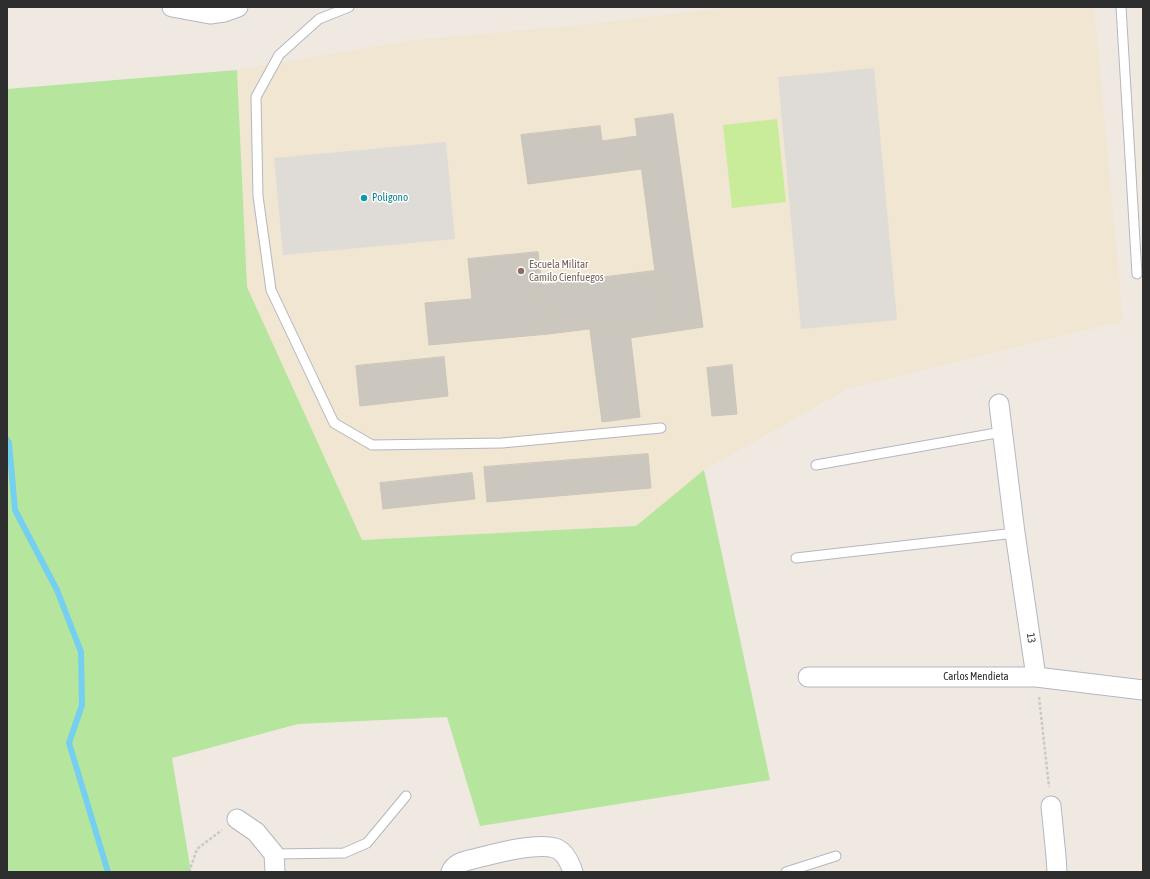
<!DOCTYPE html>
<style>
body{margin:0}
#map{position:relative;width:1150px;height:879px;overflow:hidden;background:#efe9e1;font-family:"Asap Condensed",sans-serif}
canvas{display:block}
.frame{position:absolute;inset:0;border:8px solid #2e2e2e;pointer-events:none}
</style>
<div id="map">
<canvas width="1150" height="879"></canvas>
<div class="frame"></div>
</div>
<script>
const ctx = document.querySelector('canvas').getContext('2d');
ctx.lineJoin = 'round';
function paint(path, color) { ctx.fillStyle = color; ctx.fill(path, 'evenodd'); }
function strokePath(path, color, width, dash) { ctx.strokeStyle = color; ctx.lineWidth = width; ctx.lineCap = dash ? 'butt' : 'round'; ctx.setLineDash(dash || []); ctx.stroke(path); }
function drawText(font, color, halo, rows, align = 'center') {
  ctx.font = font + ' "Asap Condensed",sans-serif'; ctx.lineWidth = 3; ctx.setLineDash([]); ctx.textBaseline = 'middle'; ctx.strokeStyle = halo; ctx.fillStyle = color; for (const [text, x, y, turn = 0] of rows) {
    ctx.save(); ctx.translate(x, y); ctx.rotate((+turn || 0) * Math.PI / 180); ctx.textAlign = isNaN(turn) ? turn : align; if (halo) ctx.strokeText(text, 0, 0); ctx.fillText(text, 0, 0); ctx.restore();
  }
}
paint(new Path2D(`
 M733,7H1094L1123,321L849,388L704,470L636,526L362,540L247,287L237,70L414,40L572,26Z`), '#f0e6d1');
paint(new Path2D(`
 M237,70L247,287L362,540L636,526L704,470L770,780L480,826L447,717L298,724L172,758L191,872H7V89Z`), '#b6e59e');
paint(new Path2D(`
 M777,119L786,202L732,208L723,125Z`), '#c9ec9a');
paint(new Path2D(`
 M874,68L897,320L801,329L778,77Z
 M446,142L455,239L283,255L274,158Z`), '#dfdcd8');
strokePath(new Path2D(`
 M7,440L9,443L15,510L57,590L81,652L82,705L69,743L108,872`), '#75cff0', 6);
const building = new Path2D(`
 M673,114L703,327L663,333L635,119Z
 M600,126L602,141L637,136L641,169L528,184L521,135Z
 M538,252L548,334L429,345L425,303L472,299L468,259Z
 M654,271L663,333L630,338L629,324L548,334L542,285Z
 M629,324L640,417L602,422L590,330Z
 M444,357L448,396L360,406L356,366Z
 M732,365L737,414L712,416L707,368Z
 M648,454L651,488L487,502L484,467Z
 M472,473L475,499L383,509L380,483Z`);
paint(building, '#cbc7bf');
strokePath(building, '#cbc5ba', 1);
const service = new Path2D(`
 M349,7L319,19L279,55L256,97L258,196L271,290L334,423L372,445L502,443L661,428
 M1121,7L1137,274
 M816,465L1002,432
 M796,558L1015,533
 M274,854L344,853L367,843L406,796
 M786,872L836,856`);
const minor = new Path2D(`
 M172,7L210,14L224,12L238,7
 M999,404L1015,533L1036,677
 M808,677H1036L1143,690
 M1051,806L1056,856L1057,872
 M237,819L256,832L274,854L275,872
 M451,872C454,864 462,862 469,860C491,855 534,842 555,848C565,851 570,863 573,872`);
strokePath(service, '#b4b7c1', 11);
strokePath(minor, '#b4b7c1', 21);
strokePath(new Path2D(`
 M1039,697L1049,787
 M189,872L197,849L222,830`), '#c9c9c9', 2.5, [3, 2]);
strokePath(service, '#fff', 9);
strokePath(minor, '#fff', 19);
for (const [x, y, r, color] of [
 [364,198,4,"#0f9aa8"],
 [521,271,4,"#8d6e63"]
]) { const dot = new Path2D(); dot.arc(x, y, r, 0, 2 * Math.PI); ctx.fillStyle = color; ctx.fill(dot); strokePath(dot, '#fff', 1.5); }
drawText('11px', '#0d838f', '#fff', [
 ["Poligono",372,198]
], 'left');
drawText('11px', '#785e54', '#fff', [
 ["Escuela Militar",529,265],
 ["Camilo Cienfuegos",529,278]
], 'left');
drawText('11px', '#2e2e2e', '#fff', [
 ["13",1031,638,81],
 ["Carlos Mendieta",976,677]
]);
</script>
